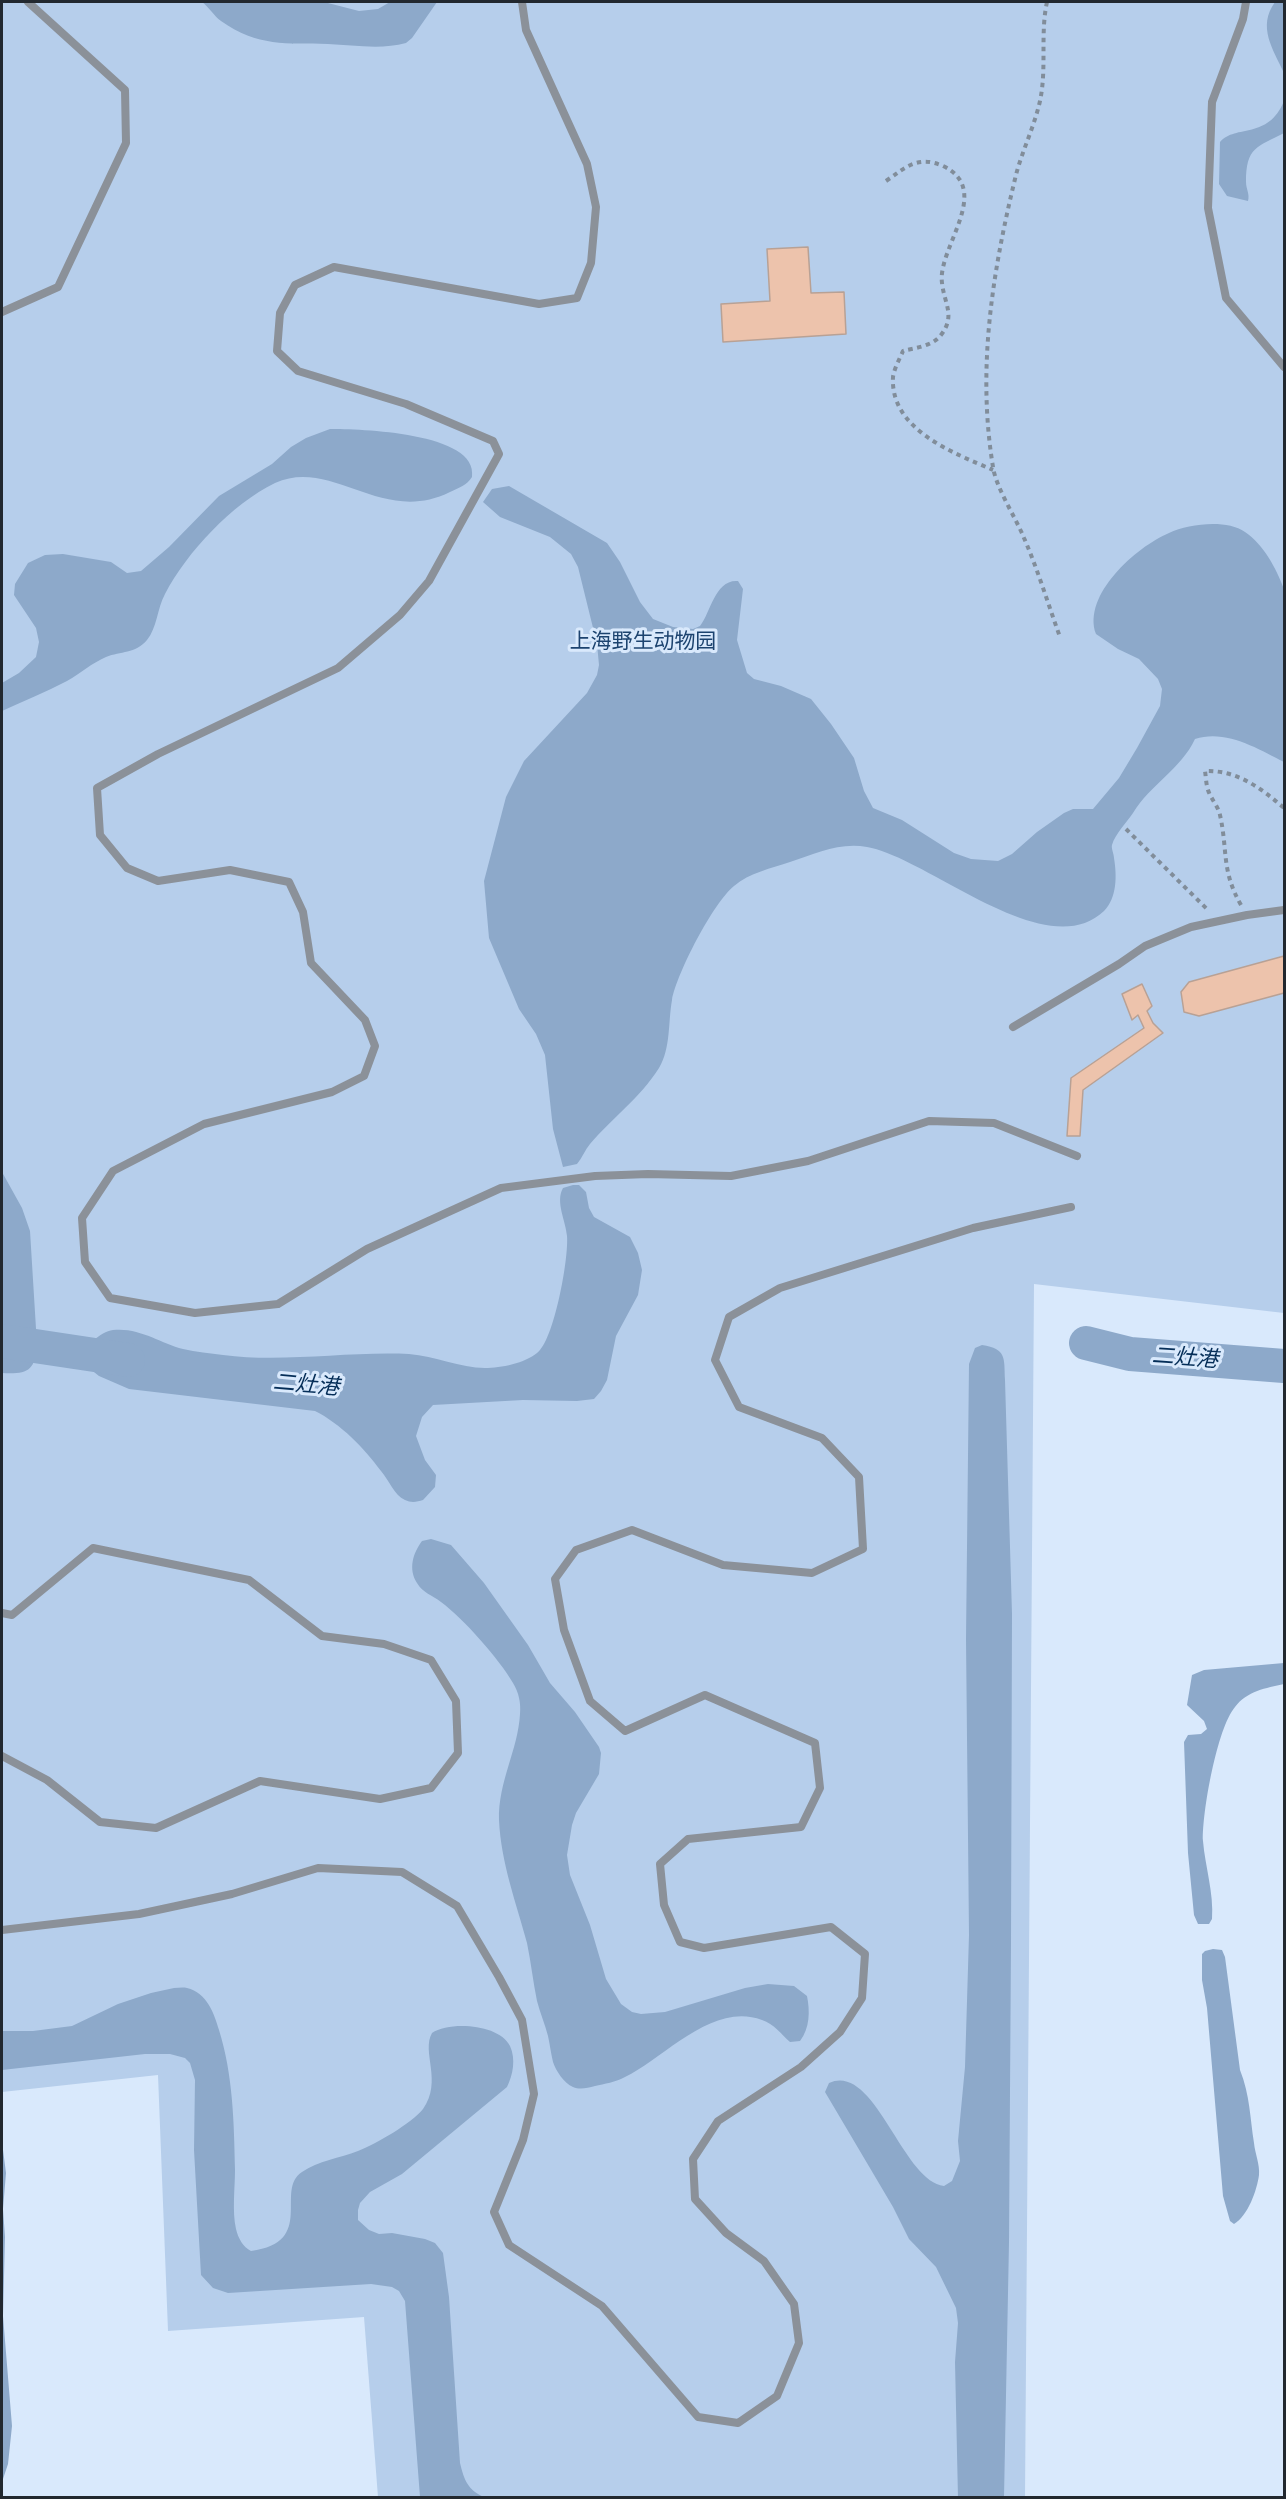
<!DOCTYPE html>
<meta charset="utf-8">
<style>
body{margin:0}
#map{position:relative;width:1286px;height:2499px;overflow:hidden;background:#d9e9fc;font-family:Quicksand,sans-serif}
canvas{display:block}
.frame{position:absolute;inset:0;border:3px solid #22282f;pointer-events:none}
</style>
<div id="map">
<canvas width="1286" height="2499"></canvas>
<div class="frame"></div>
</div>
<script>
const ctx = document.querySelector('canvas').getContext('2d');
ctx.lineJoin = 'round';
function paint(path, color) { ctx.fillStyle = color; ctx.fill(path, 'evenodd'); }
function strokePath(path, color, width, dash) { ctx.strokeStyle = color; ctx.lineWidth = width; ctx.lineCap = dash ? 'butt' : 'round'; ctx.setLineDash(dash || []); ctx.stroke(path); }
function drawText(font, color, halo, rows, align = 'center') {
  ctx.font = font + ' Quicksand,"Noto Sans SC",sans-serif'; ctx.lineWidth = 6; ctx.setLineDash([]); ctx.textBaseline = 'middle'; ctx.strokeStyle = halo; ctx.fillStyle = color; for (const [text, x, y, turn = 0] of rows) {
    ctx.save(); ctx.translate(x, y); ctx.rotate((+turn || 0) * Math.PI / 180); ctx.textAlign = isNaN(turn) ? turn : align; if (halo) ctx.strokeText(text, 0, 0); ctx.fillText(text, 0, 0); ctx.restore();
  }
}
paint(new Path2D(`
 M2,2H1284V1313L1034,1284L1025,2497H378L364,2317L168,2331L158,2075L2,2092Z`), '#b6ceeb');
paint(new Path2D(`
 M202,2H324L359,11L378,9L390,2H437L412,38L406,43C381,50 353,45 328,44C286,43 258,47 221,21C214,16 209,7 202,2Z
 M1275,2H1284V73C1273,49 1257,27 1275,2Z
 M1284,101V133C1257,147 1246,147 1246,182C1246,189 1250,194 1248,201L1227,196L1219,184L1220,142C1236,124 1268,140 1284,101Z
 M330,429C358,429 479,432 472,477C467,485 459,488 450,492C382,526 332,457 275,483C232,504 187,552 165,594C157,609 157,628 147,640C135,654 121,651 106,657C92,663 81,673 67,681C46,692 23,701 2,711V683L19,673L36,657L39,642L36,628L14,595L15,584L28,563L45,555L63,554L111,562L127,573L141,571L169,547L219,496L272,464L291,447L306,438Z
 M509,486L607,543L620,562L640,602L653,619L673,627L693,629L700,626C711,612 715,579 738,581L743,589L737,640L747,673L754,679L781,686L811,699L831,724L854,758L864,791L873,808L902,820L954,853L971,859L998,861L1012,854L1037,832L1064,813L1073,809H1093L1119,778L1137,748L1160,706L1162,689L1158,679L1139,659L1118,649L1096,634C1082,595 1136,547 1169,533C1189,524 1226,519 1245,532C1264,545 1276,568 1284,589V762C1258,749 1226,729 1195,739C1181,769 1150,785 1133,813C1127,822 1115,834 1112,845C1111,848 1114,854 1114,858C1117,876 1117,898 1104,911C1046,966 929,858 867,847C839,842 816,854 790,862C772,868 749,873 734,886C713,903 677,973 672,1000C668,1022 671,1048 659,1068C640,1098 612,1118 590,1144C585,1150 582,1158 577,1164L563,1167L553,1129L545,1055L536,1034L519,1009L489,938L484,881L506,797L524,761L587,693L597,675L599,665L597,644L578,567L571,554L550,537L500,517L483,502L492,489Z
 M2,1172L22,1208L30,1231L37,1345C35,1372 27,1374 2,1373Z
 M573,1185H579L586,1192L589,1208L594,1217L630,1237L638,1253L642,1270L638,1295L616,1336L607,1380L601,1391L594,1399L577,1401L523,1400L433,1405L422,1417L416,1436L425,1460L436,1475L435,1487L423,1500C417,1502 411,1503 405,1500C394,1495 389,1480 381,1471C364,1448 341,1424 315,1411L129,1389L99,1376L84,1364L80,1359C85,1346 100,1332 113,1330C139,1327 160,1343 183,1349C196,1352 210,1353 223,1355C283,1363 349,1351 409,1354C435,1356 460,1368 485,1368C501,1368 525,1363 537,1353C554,1341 569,1258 567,1236C566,1221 555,1202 563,1188Z
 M982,1345C1007,1349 1004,1358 1005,1380L1012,1614L1011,1942L1009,2242L1004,2497L958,2498L955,2362L958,2323L956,2308L936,2267L909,2239L893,2207L825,2092L829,2083C875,2062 902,2181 944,2186L952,2181L960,2161L958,2141L965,2067L969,1935L966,1639L969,1364L975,1348Z
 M431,1539L451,1545L484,1583L528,1645L550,1683L575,1712L599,1747L601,1753L599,1774L576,1813L572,1825L567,1855L570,1875L590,1925L606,1979L621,2004L632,2012L641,2014L665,2012L745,1988L768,1984L794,1986L807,1996C810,2011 810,2028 800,2041L790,2042C781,2034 774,2024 762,2020C713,2001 664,2058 625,2077C616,2082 604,2084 595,2086C587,2088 580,2090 573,2087C564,2083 556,2071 553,2062C551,2054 550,2045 548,2036C545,2024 540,2013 537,2001C533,1982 531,1962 527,1943C516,1902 501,1863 499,1820C498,1782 518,1750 520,1714C521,1703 519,1693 513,1683C500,1660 463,1618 441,1602C432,1595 423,1593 417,1583C408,1569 413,1553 422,1541Z
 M1284,1663V1684C1266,1688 1247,1691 1235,1707C1217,1728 1202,1813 1203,1841C1205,1866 1214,1893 1212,1919L1209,1924H1198L1194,1915L1188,1853L1184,1742L1188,1735L1201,1734L1207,1729L1204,1721L1187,1705L1192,1675L1204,1670Z
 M1213,1949L1222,1950L1225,1957L1240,2070C1250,2095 1250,2118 1254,2143C1255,2154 1260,2164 1259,2175C1257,2190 1248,2216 1234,2224L1230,2221L1223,2196L1207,2008L1202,1980V1954L1205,1951Z
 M174,1988C178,1988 183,1987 187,1988C207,1993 214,2013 219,2030C233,2075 234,2122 235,2170C235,2188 232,2211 236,2229C238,2238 243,2247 251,2251C317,2242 274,2190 302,2172C318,2161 340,2158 358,2151C376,2144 412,2123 423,2109C443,2081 421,2052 432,2033C450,2021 499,2024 510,2046C516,2059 513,2075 507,2087L402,2174L370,2192L360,2203L358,2210V2220L369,2230L379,2234L392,2233L425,2239L435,2243L443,2253L449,2297L460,2463C464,2480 468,2490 484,2497H420L405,2301L399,2291L392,2287L371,2284L228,2293L213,2288L201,2275L194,2150L195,2080L190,2063L185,2058L170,2054H145L2,2070V2031H33L72,2026L118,2004L151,1993Z
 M2,2142L6,2173L3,2209L5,2237L3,2316L12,2426L8,2464L2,2482Z`), '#8da9ca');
strokePath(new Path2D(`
 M2,1341L128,1360
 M1086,1343L1130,1354L1284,1366`), '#8da9ca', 34);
const building = new Path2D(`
 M808,247L811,293L844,292L846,334L723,342L721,304L770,301L767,249Z
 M1284,956V993L1199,1016L1184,1012L1181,992L1189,982Z
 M1142,984L1152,1006L1147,1011L1153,1023L1163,1033L1083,1090L1080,1136H1067L1071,1078L1144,1028L1138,1015L1132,1020L1122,994Z`);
paint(building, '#edc3ac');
strokePath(building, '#b8a195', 1.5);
strokePath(new Path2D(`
 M1047,2C1040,34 1047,68 1040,101C1034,128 1021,153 1015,179C992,274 977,370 993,467C996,488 1016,518 1024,538C1038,570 1048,604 1060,637
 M886,181C906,167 918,155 943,166C994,190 937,248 942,283C944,303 956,316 941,335C933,346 915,348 903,351C900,358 894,369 893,377C890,430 954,453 993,470
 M1126,829L1209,911
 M1241,905C1221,870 1228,851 1220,815C1218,806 1211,799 1208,790C1206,784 1206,777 1205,771C1237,770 1261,788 1284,808`), '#818d9a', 4, [4.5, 4.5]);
strokePath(new Path2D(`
 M522,2L526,30L587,164L596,207L591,263L577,298L539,304L334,267L295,285L280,313L277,351L298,371L406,404L493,441L499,454L429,581L400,615L338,668L158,754L97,788L100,835L127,868L158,881L230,870L289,882L303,912L311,963L365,1020L375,1046L364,1076L332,1092L204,1124L113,1171L82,1218L85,1262L110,1298L195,1313L278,1304L367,1249L501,1188L595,1176L648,1174L731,1176L808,1161L929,1121L994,1123L1077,1156
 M1246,2L1243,19L1212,102L1208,208L1226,298L1284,367
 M2,312L58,287L126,143L125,90L28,2
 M1013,1027L1119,964L1145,946L1191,927L1247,915L1284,910
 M2,1613L12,1615L93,1548L249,1580L322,1636L384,1644L431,1660L456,1701L458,1753L431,1788L380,1799L260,1781L156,1828L100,1822L47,1780L2,1756
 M2,1930L139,1914L232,1894L318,1868L402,1872L457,1906L499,1977L522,2020L534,2094L523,2140L494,2212L509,2245L602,2306L698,2417L738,2423L777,2396L799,2343L794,2304L764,2261L726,2233L695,2199L693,2159L718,2121L801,2067L840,2032L862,1998L865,1954L831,1927L704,1948L680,1942L664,1905L660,1864L688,1839L801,1827L820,1788L815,1743L705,1695L625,1731L590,1701L564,1630L555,1579L576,1550L632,1530L723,1565L812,1573L863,1549L859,1477L822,1438L739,1407L715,1360L729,1317L780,1288L973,1228L1071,1207`), '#8b9199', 8);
drawText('21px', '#1c436f', '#d9e9fc', [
 ["上海野生动物园",643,642]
]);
drawText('italic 22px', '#052e58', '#d9e9fc', [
 ["二灶港",1185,1358,4],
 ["二灶港",306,1385,5]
]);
</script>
